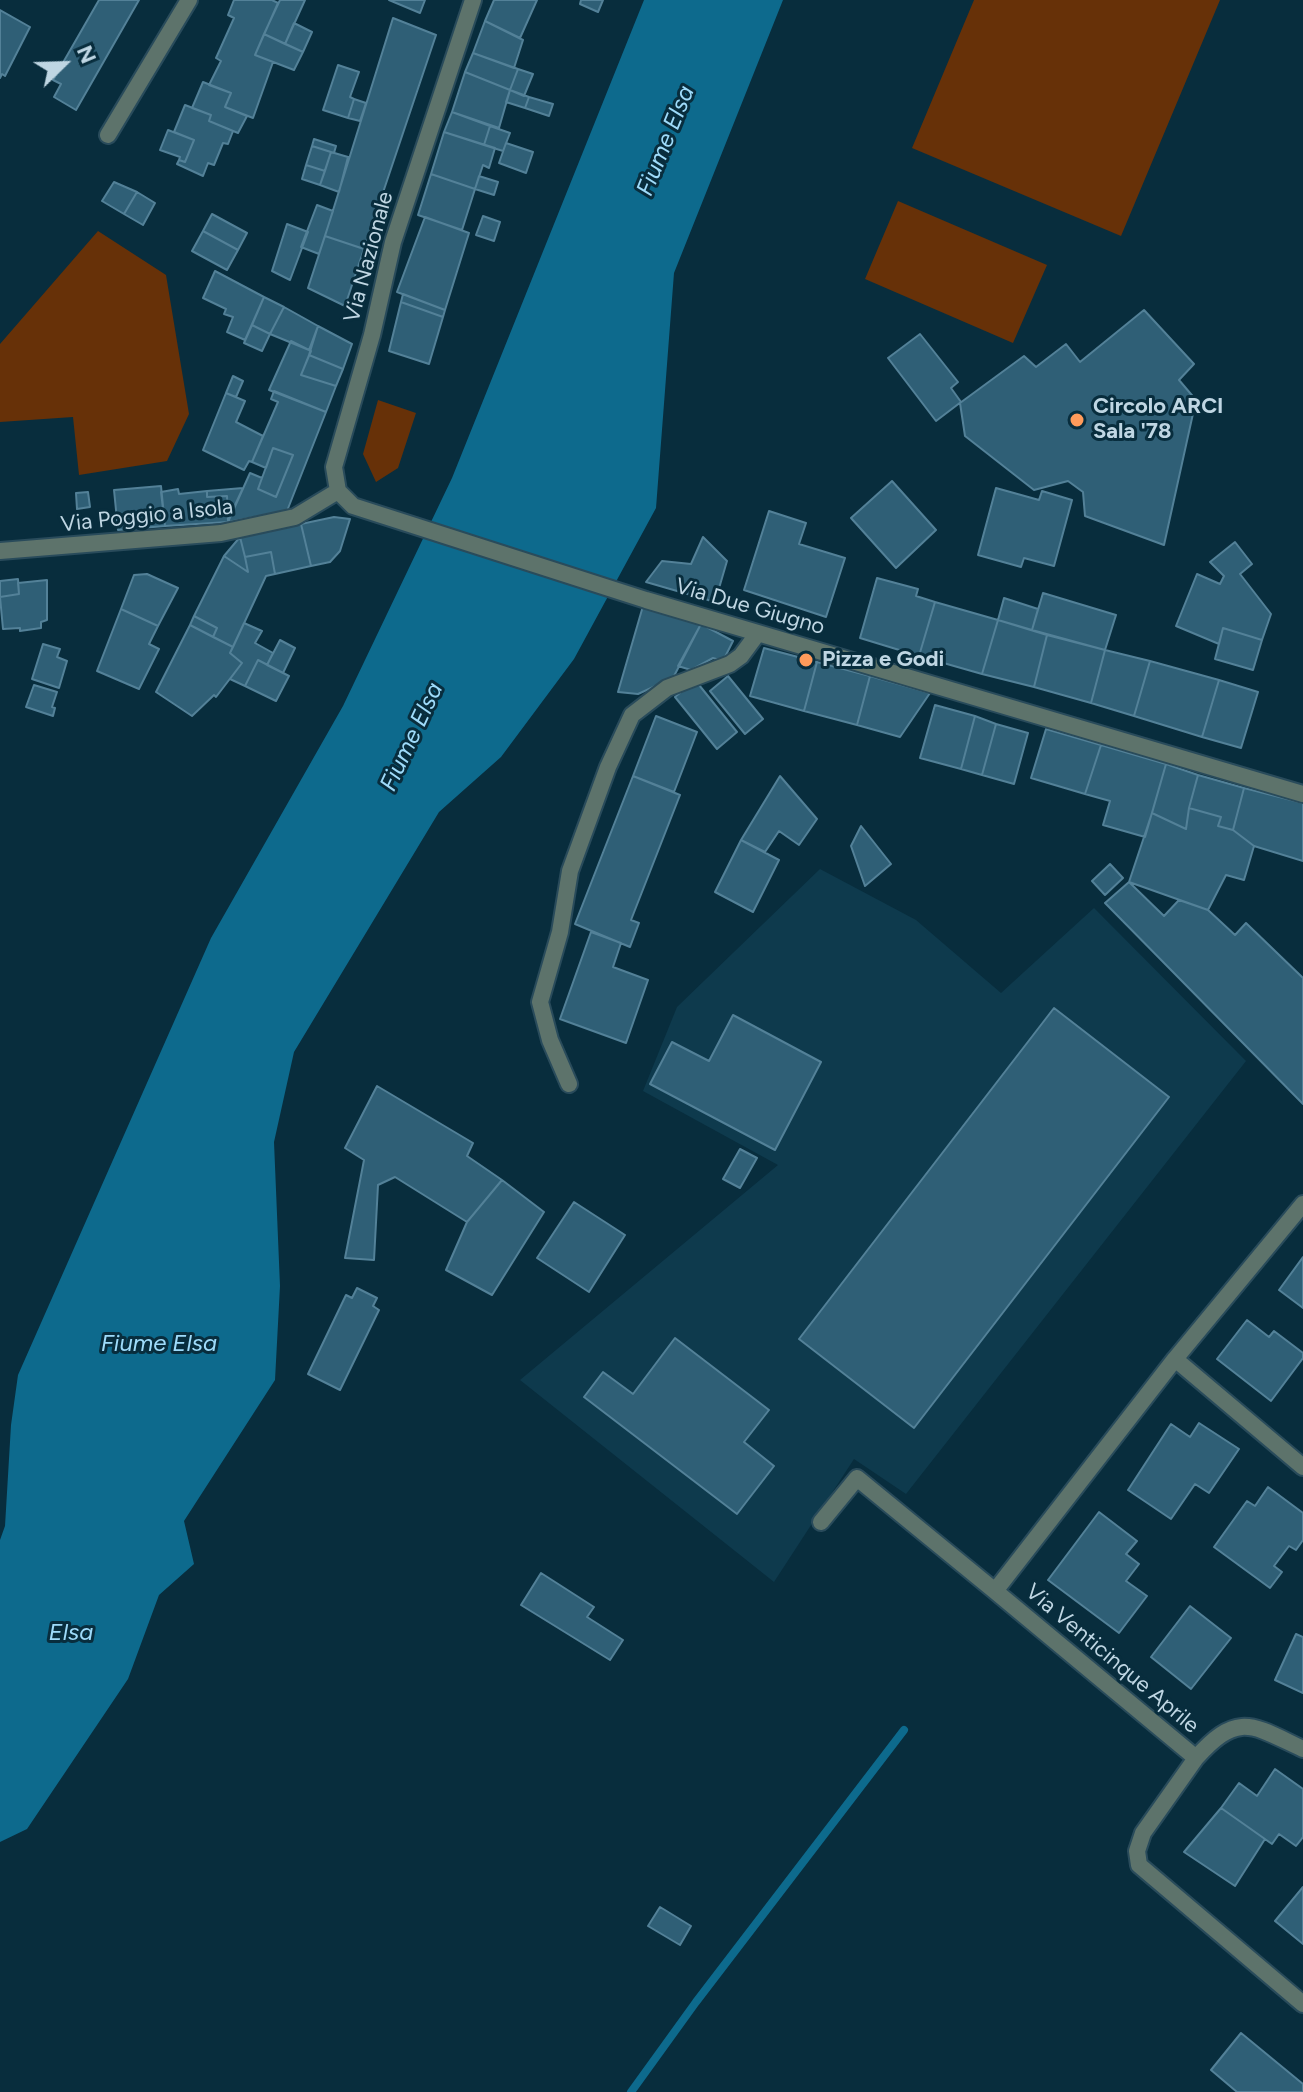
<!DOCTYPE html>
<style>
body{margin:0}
#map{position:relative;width:1303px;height:2092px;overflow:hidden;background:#082d3d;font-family:Figtree,sans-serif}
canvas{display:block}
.north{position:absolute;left:24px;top:24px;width:80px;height:80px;-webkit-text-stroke:6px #082d3d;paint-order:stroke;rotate:67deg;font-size:22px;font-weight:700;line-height:32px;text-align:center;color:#bfd6e3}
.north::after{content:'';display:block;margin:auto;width:28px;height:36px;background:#bfd6e3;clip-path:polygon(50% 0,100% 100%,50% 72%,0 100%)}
</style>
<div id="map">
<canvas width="1303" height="2092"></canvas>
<div class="north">N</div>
</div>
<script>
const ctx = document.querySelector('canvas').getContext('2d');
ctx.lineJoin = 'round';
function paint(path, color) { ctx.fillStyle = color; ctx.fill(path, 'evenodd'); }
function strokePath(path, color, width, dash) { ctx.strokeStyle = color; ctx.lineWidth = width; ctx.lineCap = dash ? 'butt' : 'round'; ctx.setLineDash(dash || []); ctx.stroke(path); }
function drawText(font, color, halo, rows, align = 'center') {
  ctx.font = font + ' Figtree,sans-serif'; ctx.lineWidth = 6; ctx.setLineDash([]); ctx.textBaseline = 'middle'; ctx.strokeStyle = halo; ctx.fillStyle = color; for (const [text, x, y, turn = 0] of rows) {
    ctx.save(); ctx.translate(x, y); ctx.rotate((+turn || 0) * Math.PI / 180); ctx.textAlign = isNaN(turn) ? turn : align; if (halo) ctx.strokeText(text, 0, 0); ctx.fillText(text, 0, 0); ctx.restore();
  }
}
paint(new Path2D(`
 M820,869L916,920L1001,993L1094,908L1246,1061L906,1494L854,1459L774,1582L520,1380L778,1165L643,1091L677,1007Z`), '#0e3a4d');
paint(new Path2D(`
 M974,0H1220L1121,236L912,148Z
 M898,201L1047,265L1013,343L865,279Z
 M98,231L166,275L189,414L167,461L79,475L73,417L0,422V344Z
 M378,400L416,413L398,468L376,482L363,454Z`), '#673108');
paint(new Path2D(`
 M644,0H783L674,273L656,508L574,659L501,757L439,812L294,1052L274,1142L280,1286L275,1380L184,1521L194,1564L159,1595L128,1679L27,1829L0,1842V1540L5,1526L11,1425L18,1375L211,938L343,706L452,478Z`), '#0d6a8d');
strokePath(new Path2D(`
 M631,2092L696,2002L904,1730`), '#0d6a8d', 8);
const building = new Path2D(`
 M99,0H139L76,110L54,97L61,84L53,80Z
 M234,0H272L278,3L255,55L273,62L253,118L225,107L231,93L209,85L221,61L216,58L234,18L228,15Z
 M280,0H305L285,44L264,34Z
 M389,0H425L420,13Z
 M494,0H537L520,38L485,21Z
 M581,0H603L598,12L580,4Z
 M0,10L30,27L5,76L2,74L0,78Z
 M393,18L436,35L364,249L325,236Z
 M485,21L523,40L514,68L473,53Z
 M294,23L312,32L303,52L285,44Z
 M264,34L303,52L294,70L255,55Z
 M473,53L518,69L510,90L465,72Z
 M338,65L359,72L350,97L354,99L348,118L323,110Z
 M518,69L533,74L524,96L510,90Z
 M465,72L510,90L499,128L452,112Z
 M203,82L231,93L225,107L247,116L238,133L209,121L211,115L192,108Z
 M510,90L529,97L525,108L506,102Z
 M529,97L553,104L549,116L525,108Z
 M354,99L366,103L360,121L348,118Z
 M185,105L211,115L209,121L233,131L228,144L223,143L214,165L208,163L203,176L177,164L179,160L185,162L194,140L174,132Z
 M452,112L490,126L484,145L444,132Z
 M490,126L510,133L503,151L484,145Z
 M168,130L194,140L185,162L179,160L180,157L160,150Z
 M444,132L495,148L489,168L483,165L475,189L431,174Z
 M314,139L336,146L334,153L312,146Z
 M506,143L533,152L526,173L499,163Z
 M312,146L331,152L325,171L306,165Z
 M331,152L348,157L339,192L320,185Z
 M306,165L325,171L320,185L302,179Z
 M431,174L475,189L462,230L418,215Z
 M479,176L498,182L494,195L475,189Z
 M114,182L137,192L124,214L102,201Z
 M137,192L155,203L143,225L124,214Z
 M317,205L333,211L319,254L301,247Z
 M212,214L247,233L238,250L203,231Z
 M483,216L500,222L494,241L476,235Z
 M425,217L469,233L445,310L397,292Z
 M287,224L308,232L290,280L272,271Z
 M203,231L238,250L227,270L192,251Z
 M325,236L364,249L345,306L308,288Z
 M215,271L264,297L245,340L227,332L233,317L224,314L226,309L203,298Z
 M403,294L445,310L443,317L401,302Z
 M264,297L284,307L270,334L252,325Z
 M401,302L443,317L429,364L389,351Z
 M284,307L318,326L309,350L270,334Z
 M1144,310L1194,364L1179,380L1196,400L1164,545L1085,516L1083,492L1068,481L1034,490L965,436L960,403L1024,356L1036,367L1066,344L1080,362Z
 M252,325L270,334L262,351L244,343Z
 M318,326L352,344L343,369L309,355Z
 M920,334L958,382L951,388L961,402L936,421L888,358Z
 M291,341L311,351L301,375L336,386L326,412L269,390Z
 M309,355L343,369L336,386L301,375Z
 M233,376L243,381L236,397L226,393Z
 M274,391L326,412L287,511L228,522L250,473L262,478L258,489L276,497L293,455L273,448L266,468L252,462L278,402L271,399Z
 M226,393L245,401L236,422L263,436L252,462L249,461L244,470L203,450Z
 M273,448L293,455L276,497L258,489Z
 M892,481L936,530L896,568L851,518Z
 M161,486L165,526L118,530L114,490Z
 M243,488L228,520L227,496L207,497V491Z
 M996,488L1039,500L1042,491L1072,500L1054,566L1024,558L1021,567L978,555Z
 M178,489L179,494L207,491V497L227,496L228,522L165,526L161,492Z
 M88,492L90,507L77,509L76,493Z
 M769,511L806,523L799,544L845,558L826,617L744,590Z
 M334,517L350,519L340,551L330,562L311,566L301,524Z
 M301,524L311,566L275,574L271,552L245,557L240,537Z
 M240,537L245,557L248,572L224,556Z
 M703,537L727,561L715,602L646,582L662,561L691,564Z
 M1235,542L1252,564L1240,574L1271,614L1262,640L1223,628L1219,644L1176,626L1197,574L1220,584L1224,576L1210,562Z
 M271,552L275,574L266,576L233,647L213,637L217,628L194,616L224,556L248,572L245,557Z
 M147,574L178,588L158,626L121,609L134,575Z
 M877,578L918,589L916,596L935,602L919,656L860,638Z
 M18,579L19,594L0,597V581Z
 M47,580V620L41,622V628L20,631V628L3,629L0,597L19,594L18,583Z
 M1043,593L1116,615L1105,650L1032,630Z
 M1004,598L1038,609L1032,630L998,620Z
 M935,602L998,620L982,674L919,656Z
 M643,606L701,624L673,678L638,694L618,692Z
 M121,609L158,626L149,644L159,649L139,689L97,671Z
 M194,616L217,628L213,637L190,625Z
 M998,620L1047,635L1034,687L982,674Z
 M244,623L262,631L255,643L273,653L267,665L258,660L245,686L230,679L242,663L230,653Z
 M701,624L733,641L723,661L713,658L691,670L678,666Z
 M190,625L233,647L230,653L242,663L216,697L214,695L192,716L156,692Z
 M1223,628L1262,640L1253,670L1215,659Z
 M1047,635L1105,650L1091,703L1034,687Z
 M280,640L295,648L283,673L267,665Z
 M43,644L60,649L57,657L67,661L59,688L32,679Z
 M764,648L817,662L804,711L750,696Z
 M1105,650L1150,661L1134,716L1091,703Z
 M258,660L289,676L276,701L245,686Z
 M1150,661L1219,680L1202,737L1134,716Z
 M817,662L870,676L857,725L804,711Z
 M728,676L763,719L745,734L710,691Z
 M870,676L930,693L900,737L857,725Z
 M695,680L737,732L717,749L675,697Z
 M1219,680L1258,692L1241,748L1202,737Z
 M34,685L57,692L52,707L55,708L53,716L26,707Z
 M935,705L975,716L961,769L920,758Z
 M656,716L697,732L674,792L633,776Z
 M975,716L996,724L982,775L961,769Z
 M996,724L1028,733L1014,784L982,775Z
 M1046,729L1101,745L1085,794L1031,778Z
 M1101,745L1166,764L1145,837L1103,825L1110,801L1085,794Z
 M1166,764L1198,775L1189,808L1186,829L1152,813Z
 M1198,775L1244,788L1233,830L1218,826L1221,817L1189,808Z
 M633,776L680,795L631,920L639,923L630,947L575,924Z
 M780,776L817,819L799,845L779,831L765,852L741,840Z
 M1244,788L1303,803V861L1254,846L1233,830Z
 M1189,808L1221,817L1218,826L1233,830L1254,846L1244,880L1226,875L1208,910L1129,882L1152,813L1186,829Z
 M861,826L891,864L865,886L851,846Z
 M741,840L779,860L753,912L715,892Z
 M1110,864L1123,878L1105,895L1092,881Z
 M1129,882L1164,916L1179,900L1208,910L1235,935L1246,923L1303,978V1104L1105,903Z
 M591,932L621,943L613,967L648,980L626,1043L560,1019Z
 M1054,1008L1169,1097L914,1428L799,1339Z
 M733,1015L821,1062L775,1150L650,1084L672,1042L709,1061Z
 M377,1086L473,1143L467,1156L502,1180L467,1222L395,1177L378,1185L374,1260L345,1258L364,1160L345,1148Z
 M740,1149L757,1158L740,1188L723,1179Z
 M502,1180L544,1212L492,1295L446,1270L467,1222Z
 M574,1202L625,1235L589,1292L537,1258Z
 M1303,1257V1308L1279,1290Z
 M357,1288L377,1298L373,1306L379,1310L340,1390L308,1374L346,1295L352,1298Z
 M1247,1320L1269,1337L1274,1331L1303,1353V1358L1271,1401L1217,1359Z
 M675,1338L769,1410L744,1442L774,1466L737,1514L584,1397L603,1372L633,1394Z
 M1199,1423L1239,1449L1209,1493L1195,1484L1171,1519L1128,1490L1171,1424L1190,1437Z
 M1268,1487L1303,1513V1540L1296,1550L1289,1546L1274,1566L1282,1572L1270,1588L1214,1547L1247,1501L1255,1506Z
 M1099,1512L1137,1541L1126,1554L1139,1564L1126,1581L1147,1596L1119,1633L1048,1580Z
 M541,1573L594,1607L587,1617L623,1640L610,1660L521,1605Z
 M1190,1606L1231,1638L1191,1689L1151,1657Z
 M1296,1634L1303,1637V1693L1275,1680Z
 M1275,1769L1303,1789V1837L1296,1846L1279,1834L1272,1844L1221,1808L1239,1783L1257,1796Z
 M1221,1808L1265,1839L1235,1886L1184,1852Z
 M1303,1887V1944L1275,1921Z
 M660,1907L691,1926L680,1945L648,1926Z
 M1241,2033L1303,2084V2092H1237L1211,2070Z`);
paint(building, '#2f5f76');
strokePath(building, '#538198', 2);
const minor = new Path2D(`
 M473,0L393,242L372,335L334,467L338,491L353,506L646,600L1303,794
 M108,135L189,0
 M0,551L221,533L295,517L338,491
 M569,1084L550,1040L540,1002L560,932L570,871L608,767L632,715L667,688L730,664L741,656L758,633
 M1175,1359L1303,1467
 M821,1522L857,1478L995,1591L1175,1359L1303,1204
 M995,1591L1196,1758L1143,1833L1137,1851L1139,1865L1303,2004
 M1196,1758C1238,1711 1252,1725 1303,1749`);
strokePath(minor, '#294b5b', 20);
strokePath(minor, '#5d736b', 16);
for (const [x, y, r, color] of [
 [1077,420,8,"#ff9b5b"],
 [806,660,8,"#ff9b5b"]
]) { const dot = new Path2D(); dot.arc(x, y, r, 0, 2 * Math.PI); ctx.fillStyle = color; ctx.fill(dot); strokePath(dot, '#082d3d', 3); }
drawText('22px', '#bfd6e3', '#082d3d', [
 ["Via Nazionale",369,257,-75],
 ["Via Poggio a Isola",147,516,-6],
 ["Via Due Giugno",750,607,16],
 ["Via Venticinque Aprile",1112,1659,40]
]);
drawText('bold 22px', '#bfd6e3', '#082d3d', [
 ["Circolo ARCI",1093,407],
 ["Sala '78",1093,432],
 ["Pizza e Godi",822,660]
], 'left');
drawText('italic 24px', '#9edbfa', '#082d3d', [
 ["Fiume Elsa",666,141,-68],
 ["Fiume Elsa",412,737,-65],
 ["Fiume Elsa",159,1344],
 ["Elsa",71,1633]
]);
</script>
